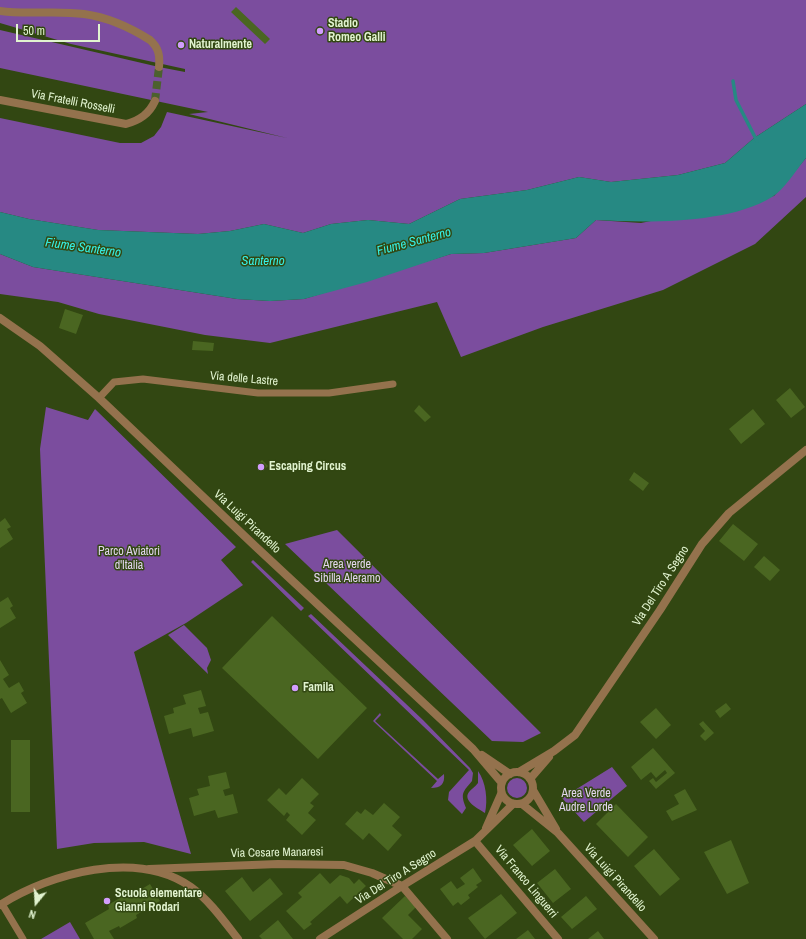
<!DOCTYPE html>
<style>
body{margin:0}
#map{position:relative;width:806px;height:939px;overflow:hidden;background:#324712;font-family:"Archivo Narrow",sans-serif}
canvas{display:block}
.north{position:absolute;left:16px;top:883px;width:40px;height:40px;-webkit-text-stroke:3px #324712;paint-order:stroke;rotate:198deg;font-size:11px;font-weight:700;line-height:16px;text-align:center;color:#e1f3cf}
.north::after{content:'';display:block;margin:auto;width:14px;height:18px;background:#e1f3cf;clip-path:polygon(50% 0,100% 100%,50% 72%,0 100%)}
.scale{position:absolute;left:16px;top:24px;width:84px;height:18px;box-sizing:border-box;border:2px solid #e1f3cf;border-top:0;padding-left:5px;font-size:12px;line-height:14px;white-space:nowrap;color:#e1f3cf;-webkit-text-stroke:3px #324712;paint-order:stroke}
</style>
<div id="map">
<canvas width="806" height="939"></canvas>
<div class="north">N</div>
<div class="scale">50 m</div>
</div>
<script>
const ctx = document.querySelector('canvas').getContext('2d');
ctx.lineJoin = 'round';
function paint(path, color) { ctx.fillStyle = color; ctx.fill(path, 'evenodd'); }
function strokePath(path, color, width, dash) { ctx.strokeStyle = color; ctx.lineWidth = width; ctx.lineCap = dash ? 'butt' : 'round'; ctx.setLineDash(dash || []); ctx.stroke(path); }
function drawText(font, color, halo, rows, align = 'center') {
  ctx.font = font + ' "Archivo Narrow",sans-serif'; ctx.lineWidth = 3; ctx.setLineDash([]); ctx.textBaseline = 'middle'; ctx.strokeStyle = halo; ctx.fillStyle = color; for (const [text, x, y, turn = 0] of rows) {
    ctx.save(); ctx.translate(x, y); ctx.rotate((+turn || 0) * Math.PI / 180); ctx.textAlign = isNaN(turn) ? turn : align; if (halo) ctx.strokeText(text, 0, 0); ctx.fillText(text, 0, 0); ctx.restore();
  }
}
paint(new Path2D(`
 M0,0H806V104L754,138L725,163L678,175L611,182L579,177L527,190L460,199L409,224L368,220L331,224L303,233L264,224L230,231L198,234L98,230L29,219L0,212V118L120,143H141L154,136L161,127L167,112L287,138L189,114L208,112L0,68V30L159,67L185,72V69L71,44L0,23Z
 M806,158V197L755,244L663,290L543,327L461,357L437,302L270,343L205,335L99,314L58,302L0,294V254L33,267L237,299L270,301L304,299L451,254L484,253L576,238L596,220L641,223L774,196Z
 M46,407L88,420L95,409L236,547L221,560L243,585L186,623L134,652L191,854L144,842L94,843L57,849L40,449Z
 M337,530L541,733L523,742L492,741L285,544Z
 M253,560L304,608L301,611L251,562Z
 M311,614L423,720L470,768L473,773L472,781C463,792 460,793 466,808L462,814L448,800L449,792L469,770L308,616Z
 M184,625L207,648L211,660L207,668L208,674L168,635Z
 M380,713L381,715L375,721L438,779L444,774C445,784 441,788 431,788L437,781L373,721Z
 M612,767L627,786L584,822L562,798Z
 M478,771C486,782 488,800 485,813C479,809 462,801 469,792C471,789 475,787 478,783Z
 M507 788a10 10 0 1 1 20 0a10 10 0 1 1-20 0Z
 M70,922L80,939H41Z`), '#7b4d9e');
paint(new Path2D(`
 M806,104V158C797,169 784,190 772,197C729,224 646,223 596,220L576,238L484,253L451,254L367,282L304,299L270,301L237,299L33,267L0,254V212L29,219L98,230L198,234L230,231L264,224L303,233L331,224L368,220L409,224L460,199L527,190L579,177L611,182L678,175L725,163L754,138Z`), '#268983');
strokePath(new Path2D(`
 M733,81L736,100L757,141`), '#268983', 3.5);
paint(new Path2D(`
 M236,7L270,39L265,44L231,12Z
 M65,309L83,315L76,334L59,328Z
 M193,341L214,343L213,351L192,350Z
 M790,388L805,407L791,418L776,400Z
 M419,405L431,417L425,422L414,411Z
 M753,409L765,424L741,444L729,429Z
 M262,460L268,466L264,470L258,464Z
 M634,472L649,483L643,491L629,480Z
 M5,518L11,527L7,529L13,539L0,548V522Z
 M733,524L758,544L744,561L719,541Z
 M764,556L780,570L770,581L754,567Z
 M8,597L13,606L10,608L16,618L0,628V602Z
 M272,616L367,708L318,759L222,668Z
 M0,660L9,675L3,679L9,688L19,682L24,691L21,693L27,703L11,713L2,698L0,699Z
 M201,690L206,706L198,708L200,714L208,712L214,731L193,737L191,728L169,734L164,716L174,713L173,708L186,704L183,695Z
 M726,703L731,709L720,718L715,711Z
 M656,708L671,725L656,739L640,722Z
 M703,721L714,733L705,741L700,736L705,731L699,724Z
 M11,740H30V812H11Z
 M653,748L675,773L656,789L649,781L653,778L656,782L667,773L665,770L656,778L651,772L641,780L631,767Z
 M226,772L230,788L223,790L225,796L233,794L238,813L218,818L215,810L194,816L189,798L199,795L197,789L210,786L208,776Z
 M302,778L319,794L310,803L314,806L308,813L316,820L302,835L286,820L290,815L287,812L284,816L267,800L279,788L286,795Z
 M685,789L697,810L672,821L666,811L679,804L674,795Z
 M384,803L400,817L392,826L402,835L388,851L369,833L363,840L345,824L357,811L361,814L365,809L373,815Z
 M616,804L648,837L628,857L596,824Z
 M532,829L550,851L532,866L513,845Z
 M731,840L749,883L727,894L704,852Z
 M654,849L680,879L660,896L634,866Z
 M473,868L482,881L476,885L478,887L468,895L470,898L461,905L458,902L453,906L440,889L451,881L457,889L465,884L460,878Z
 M555,869L571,889L553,903L537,883Z
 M320,873L330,884L340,875L349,878L354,884L359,879L366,886L347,904L340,896L310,922L312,924L304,930L286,911L302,897L298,893Z
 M242,877L253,892L270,878L283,894L250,921L225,891Z
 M150,884L160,901L136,915L137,918L120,928L119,926L109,931L114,939H94L85,923L109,909L108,905L125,895L127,898Z
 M501,894L517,913L485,939L468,918Z
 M405,896L416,907L408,915L422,929L412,939H403L382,918Z
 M586,896L597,909L572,929L561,917Z
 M278,920L293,939H262L259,936Z
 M528,930L535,939H516Z
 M598,931L604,939H588Z`), '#4a6621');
strokePath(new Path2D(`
 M155,101L159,67`), '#4c612e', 8, [8, 4]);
strokePath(new Path2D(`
 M99,398L114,382L143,379L258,393H329L393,384
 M2,904L23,939`), '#94724d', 7);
strokePath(new Path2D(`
 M0,11C28,15 56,10 84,14C106,17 131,28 150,40C159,48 160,56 159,67
 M0,100L126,124C140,120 149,114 155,101
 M519,772L554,751L575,735L660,610L702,544L729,513L806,450
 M530,779L549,757
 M486,828L501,794
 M475,841L558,939
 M149,869L278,864L344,865L372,873L402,886L447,939
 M0,905C51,873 137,849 191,887C209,900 224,921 238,939
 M320,939L402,886L475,841L513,804`), '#94724d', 8);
strokePath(new Path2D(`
 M0,318L40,346L99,398L255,546L473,749L501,782
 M482,755L510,774
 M501 788a16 16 0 1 1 32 0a16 16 0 1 1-32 0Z
 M533,790L556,829
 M522,804L558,833L654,939`), '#94724d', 8);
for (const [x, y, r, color] of [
 [320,31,4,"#d29dfd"],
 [181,45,4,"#d29dfd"],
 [261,467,4,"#d29dfd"],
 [295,688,4,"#d29dfd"],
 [107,901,4,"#d29dfd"]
]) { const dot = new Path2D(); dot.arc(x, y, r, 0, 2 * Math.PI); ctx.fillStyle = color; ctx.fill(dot); strokePath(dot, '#324712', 1.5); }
drawText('bold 12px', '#e1f3cf', '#324712', [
 ["Stadio",328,24],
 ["Romeo Galli",328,38],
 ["Naturalmente",189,45],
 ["Escaping Circus",269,467],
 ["Famila",303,688],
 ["Scuola elementare",115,894],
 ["Gianni Rodari",115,908]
], 'left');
drawText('12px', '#e1f3cf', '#324712', [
 ["Via Fratelli Rosselli",73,102,11],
 ["Via delle Lastre",244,379,5],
 ["Via Luigi Pirandello",247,522,43],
 ["Via Del Tiro A Segno",661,586,-57],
 ["Via Cesare Manaresi",277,853,-1],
 ["Via Del Tiro A Segno",396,877,-32],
 ["Via Luigi Pirandello",615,878,48],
 ["Via Franco Linguerri",526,882,50]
]);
drawText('12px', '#e2d5ee', '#324712', [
 ["Parco Aviatori",129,552],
 ["d'Italia",129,566],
 ["Area verde",347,565],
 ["Sibilla Aleramo",347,579],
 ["Area Verde",586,794],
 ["Audre Lorde",586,808]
]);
drawText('italic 13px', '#35f2e7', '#324712', [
 ["Fiume Santerno",414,242,-15],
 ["Fiume Santerno",83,248,8],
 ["Santerno",263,262]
]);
</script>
